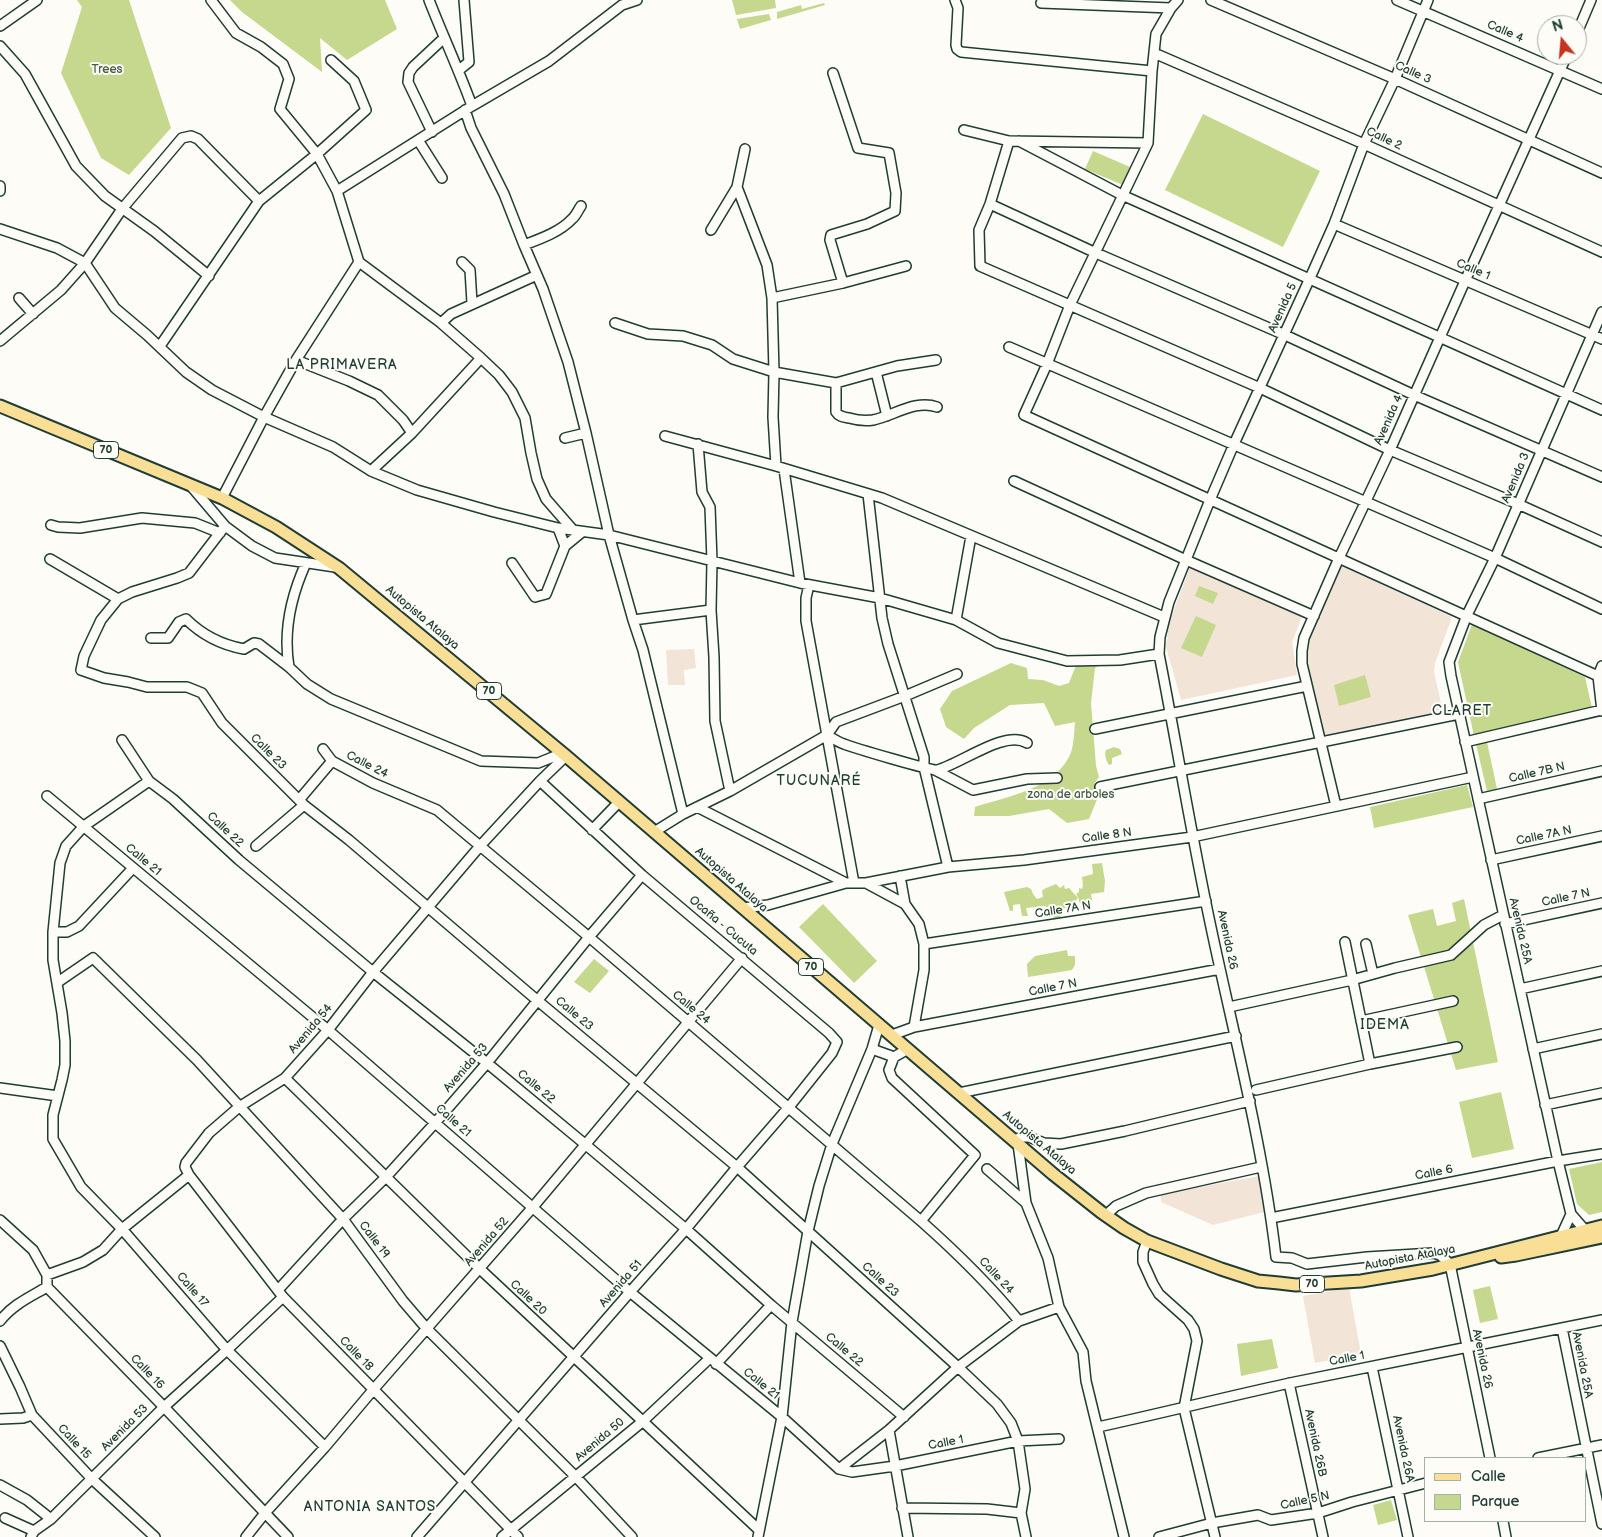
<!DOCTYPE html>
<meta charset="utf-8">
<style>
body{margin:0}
#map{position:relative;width:1602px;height:1537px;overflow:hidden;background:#fdfcf7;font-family:"Balsamiq Sans",sans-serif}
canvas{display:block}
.legend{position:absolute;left:1424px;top:1457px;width:162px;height:65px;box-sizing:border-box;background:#fdfcf7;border:1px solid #a4b0a9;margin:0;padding:6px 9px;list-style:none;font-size:15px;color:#1f3d34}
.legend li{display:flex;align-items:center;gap:10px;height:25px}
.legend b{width:25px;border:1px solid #a4b0a9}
.north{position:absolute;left:1537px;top:15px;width:50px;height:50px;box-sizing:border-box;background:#fdfcf7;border:1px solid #a4b0a9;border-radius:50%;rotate:343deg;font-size:14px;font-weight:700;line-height:20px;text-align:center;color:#1f3d34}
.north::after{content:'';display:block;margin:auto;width:18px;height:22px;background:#c8321e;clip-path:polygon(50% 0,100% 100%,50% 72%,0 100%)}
</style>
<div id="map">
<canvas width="1602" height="1537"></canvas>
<ul class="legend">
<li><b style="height:6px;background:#f9df96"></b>Calle</li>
<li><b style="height:14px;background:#c5d88d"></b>Parque</li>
</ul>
<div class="north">N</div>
</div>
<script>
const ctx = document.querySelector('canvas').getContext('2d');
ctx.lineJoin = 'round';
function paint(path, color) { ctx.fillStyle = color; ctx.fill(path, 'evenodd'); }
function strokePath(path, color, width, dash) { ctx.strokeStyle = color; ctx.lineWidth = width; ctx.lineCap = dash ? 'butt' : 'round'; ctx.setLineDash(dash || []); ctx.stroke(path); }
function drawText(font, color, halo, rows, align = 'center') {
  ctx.font = font + ' "Balsamiq Sans",sans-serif'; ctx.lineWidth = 4; ctx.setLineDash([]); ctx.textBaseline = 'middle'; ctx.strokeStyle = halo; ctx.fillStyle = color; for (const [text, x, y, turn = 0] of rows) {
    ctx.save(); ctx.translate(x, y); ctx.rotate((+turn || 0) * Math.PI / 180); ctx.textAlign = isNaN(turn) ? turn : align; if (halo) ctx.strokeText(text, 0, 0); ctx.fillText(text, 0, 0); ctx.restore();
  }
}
paint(new Path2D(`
 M1191,564L1303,614L1292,642L1297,675L1181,700L1166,647L1169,623Z
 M1342,566L1452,617L1435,663L1434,672L1443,712L1324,738L1306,657L1309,637Z
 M694,649L696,668L684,670L685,685H668L666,650Z
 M1260,1176L1268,1211L1213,1225L1161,1202V1194Z
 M1349,1288L1361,1354L1315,1363L1303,1296Z`), '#f2e4d7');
paint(new Path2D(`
 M77,0H129L171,128L129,175L101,158L61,73L82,7Z
 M230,0H385L397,29L347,60L320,38L322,72L242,12Z
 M732,0H775L776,8L736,15Z
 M824,3L825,5L777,19V12L801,5L802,9Z
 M769,14L771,20L740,29L737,19Z
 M1203,114L1320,171L1283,247L1165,190Z
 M1093,151L1130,167L1123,185L1085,169Z
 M1199,586L1218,593L1213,604L1195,596Z
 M1196,616L1216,625L1202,657L1181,648Z
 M1472,624L1585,677L1592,708L1474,736L1458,662Z
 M1105,662L1095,668L1091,703L1096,766L1099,777L1095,783L1098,797L1089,819L1067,823L1049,809L1009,816H974L975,807C1008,796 1051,790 1069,757C1074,749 1074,731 1075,722L1055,726L1044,703L1010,705L974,728L964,739L946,727L940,709L952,691L1011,663L1027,668L1028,679L1043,680L1059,686L1069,683L1077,663Z
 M1365,675L1371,697L1339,706L1334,685Z
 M1487,742L1497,789L1487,791L1476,744Z
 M1114,747L1120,749L1122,754L1112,758V764L1109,765C1106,761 1104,754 1106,750Z
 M1467,785L1473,807L1374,828L1370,807Z
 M1102,863L1105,881L1104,892L1091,894L1092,900L1084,901L1085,904L1083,906L1079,902V899L1076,894L1079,892V888L1082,889L1083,885L1082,877L1093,874L1092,864Z
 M1056,884L1060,888L1064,885L1065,889L1069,888L1078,898L1075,901L1076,904L1059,910L1061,918L1054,919L1053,914L1045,915L1046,906L1026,908L1028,916H1022L1020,904L1013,905V911H1010L1004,892L1027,887L1031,889L1033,894L1037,899L1043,897L1042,891L1044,889Z
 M1464,899L1498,1062L1456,1070L1408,915L1433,909L1437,926L1456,921L1452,903Z
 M823,904L877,961L854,983L799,927Z
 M1067,950L1068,956H1075V965L1072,970L1028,977L1027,964L1035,956Z
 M594,959L609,971L590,993L574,982Z
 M1501,1092L1514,1149L1472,1158L1459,1102Z
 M1602,1162V1212L1589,1215L1577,1204L1569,1169Z
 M1490,1286L1498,1319L1480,1323L1473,1290Z
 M1272,1339L1278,1368L1241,1376L1237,1344Z
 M1391,1500L1397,1520L1378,1525L1373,1505Z`), '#c5d88d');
const minor = new Path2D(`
 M211,0L236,33L261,47L283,64L289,79L280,109L317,154L337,191L359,262L441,323L481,358L499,375L512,392L525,418L531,453L537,479L546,499L573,530
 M429,0C443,36 459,70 472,106
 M955,0L958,8L956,45L957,49L961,52L1152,71
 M1178,0L1171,8L1156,34L1152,71L1148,143L1070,305L1047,364L1024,415L1598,676
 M1211,0L1395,79L1602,173
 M1397,0L1602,89
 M1428,0L1395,79L1364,144L1334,224L1310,278L1234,444L1210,500L1169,602L1160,637L1159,654C1177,746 1192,839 1212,932C1235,1040 1263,1147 1276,1257L1292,1258L1307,1264L1367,1257L1433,1253L1440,1255L1450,1264L1490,1458
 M1041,3L1171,8
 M0,26L37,0
 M1577,33L1591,0
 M0,46L25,74L76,166L105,196L154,231L209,276
 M1154,53L1364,144L1602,252
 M459,70L469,62L464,0
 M833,73L858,148L889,153L896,193L895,211L867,224L831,235L830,240L843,283
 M465,110L471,128L504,194L524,245L543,289L568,362L586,433L609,535L633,620L643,650L683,814
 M964,130L1009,141L1148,143
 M432,132L408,82L409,73L413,67L444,38
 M418,140L442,178
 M1009,141L990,204L979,230L980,266L1260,388L1390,450L1518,504L1602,542
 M1019,141L1122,195L1602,410
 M0,186V191
 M737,187L767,265L772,298L774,372L773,417L776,466
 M337,191L472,106L549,61L622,5L637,0
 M990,204L1096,253L1285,335L1414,395L1602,477
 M1334,224L1602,339
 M0,229L57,248L85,263L115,308L147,335L186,372L212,390L264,417L333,447L371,471L417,490L494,512L558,528L609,535L800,583L880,598L956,620L998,643L1067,661L1120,660L1159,654
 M711,230L737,187L745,149
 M524,245C540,239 560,232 572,219C576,216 578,210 581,206
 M462,262L470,270L472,303
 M19,298L33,314
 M772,298L843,283L906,266
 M441,323L451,314L537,275
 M615,323L648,334L683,336L712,345L733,359L774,372L836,383L897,366L936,360
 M0,341L61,290L85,263L122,209L182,138L191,136L198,139L259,201
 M160,346L259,201L317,154L366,110L354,81L331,60
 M1009,347L1495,558L1602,609
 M296,360L349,381L378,395L403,420L412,433
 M876,372L887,416
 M836,383V412C839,417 844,417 849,418C856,420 866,421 873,420C893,416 916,399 937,407
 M665,436L776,466L882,498L1164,617
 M565,438L586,433
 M698,444L702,492L710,507L712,561L711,610L714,657L715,721L730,791
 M784,469L800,583
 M371,471L412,433L481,358
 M1014,481L1186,560L1314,616
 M191,486L225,526L252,546L275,558L335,567
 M868,494L882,618L888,644L924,757V767L948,867
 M222,498L264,417L296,360L359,262
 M51,525L58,527L80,528L142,518L195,523L220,533
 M225,526L189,573L177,578L132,592L118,599L101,620L84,656L81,670L104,678L128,682L147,687H187L202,693L222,723L304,805L349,840L538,1001L737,1167L958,1367L997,1404L1011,1423L1018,1441L1025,1489L1021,1513L1026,1537
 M565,546L582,532
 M50,559L118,599
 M512,563L535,597L546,594L565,546L558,528
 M809,585L806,598V621L854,883
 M633,620L711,610
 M956,620L971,536
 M151,638H168L179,622L186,619C202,635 222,645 244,649L254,643L259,644L289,667L307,684L331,699L481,761L538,763L563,753
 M289,667C283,631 291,596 306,563
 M1598,676L1602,711
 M1598,676L1602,666
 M1095,729L1307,686
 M827,735C832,738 838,742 844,744C854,748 932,771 937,770C961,764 1005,729 1027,743
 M122,740L149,781L173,799L239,860L373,972L487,1063L586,1145L686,1229L771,1305L904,1417
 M1465,742L1602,710
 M323,749L332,761L373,783L437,810L589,937L921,1221C956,1252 989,1284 1019,1321
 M935,770L973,790L1027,779L1057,778
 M149,781L84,826L66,846L60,863L53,932V960L62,1013L65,1041V1065L62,1080L53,1115V1139L81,1187L122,1229L227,1350L325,1447
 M1100,787L1459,714
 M47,796L328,1030L630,1292L782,1417L839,1469
 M1478,799L1602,771
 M299,800L332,761
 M1336,806L1302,664V651L1304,638L1339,558L1390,450L1465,281L1567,55
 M697,807L846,883
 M592,830L619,802
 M654,832L683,814L730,791L827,735L836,722L905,696L957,674
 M256,846L304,805
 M1491,860L1602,836
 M900,876L905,904
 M866,883L905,904L919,924L924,944V970L914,1027
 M743,908L768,905L846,883H866L948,867L1024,860L1192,837L1473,777
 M1505,924L1602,903
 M53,932H67L79,926L133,868
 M1345,942L1370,1064
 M924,944L1206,901
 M1366,944L1373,974
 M58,982L93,958L197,1060L343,1219L403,1301L427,1329L576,1477L632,1537
 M1520,989L1602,971
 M1229,1007L1352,980L1395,968L1451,955L1484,925L1503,915
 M1361,1021L1453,1001
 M892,1035L914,1027L1220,969
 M872,1049L894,1057
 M908,1049L894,1057L889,1070L892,1078L975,1155L921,1221
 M1533,1049L1602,1034
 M285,1078L480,1269L759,1530
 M0,1088L58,1096
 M1256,1090L1370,1064L1457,1047
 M959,1093L1236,1036
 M1545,1105L1602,1093
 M1013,1140L1023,1137H1029L1044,1143L1061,1144L1125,1131L1250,1101
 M1018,1144L1026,1203L1048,1258L1059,1307L1083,1352L1086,1381L1124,1537
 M987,1169L1026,1203
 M1106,1215L1116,1206L1146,1193L1261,1167
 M1271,1218L1558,1161L1602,1154
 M0,1220L33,1250L47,1275V1287L164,1407L288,1537
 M1584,1229L1571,1214L1558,1161L1451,676L1449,662L1467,615L1495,558L1602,312
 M1561,1236L1571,1214
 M1147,1241L1143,1252V1262L1153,1284L1159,1294L1188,1320L1194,1329L1197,1341L1184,1408L1215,1537
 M47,1275L83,1262L103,1250L122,1229L189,1175
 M278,1290L343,1219L386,1177L435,1123L487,1063L589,937L642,875
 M0,1321C12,1305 30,1297 47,1287
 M1562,1328L1602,1524
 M0,1346L20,1387L32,1415L92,1479L155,1537
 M716,1364L771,1305
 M1372,1367L1408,1537
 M1289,1383L1323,1537
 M0,1419L23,1418L32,1415
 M1098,1427C1162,1413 1226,1397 1290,1383C1394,1361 1498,1342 1602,1320
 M889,1430L908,1537
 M1538,1458L1602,1445
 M839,1469L889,1430L958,1367L1019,1321L1059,1307
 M839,1469L852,1472L895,1466L1018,1441L1059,1439
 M0,1485L27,1500L51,1519
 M902,1508L987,1509L1021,1513
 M5,1518L34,1531
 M1503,1521L1506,1537
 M31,1537L34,1531L51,1519L164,1407L227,1350L283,1297
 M246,1537L265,1513L325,1447L373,1390L533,1207L742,958
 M417,1537L630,1292L686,1229L737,1167L789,1107L832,1053L837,1042L829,1033L642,875L540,781
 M502,1537L642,1422L710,1358
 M518,1537L283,1297L189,1175L185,1167L186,1163L209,1133L239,1107L285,1078L328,1030L373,972L480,846L540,781L566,756
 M758,1537L782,1417L792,1322L808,1231L819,1186L832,1144L872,1049L879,1025
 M1159,1537L1212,1523L1258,1515L1271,1520L1318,1513L1352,1502L1426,1483`);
const major = new Path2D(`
 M0,406L222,498L276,527L339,568L566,756L1053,1174L1101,1212L1124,1228L1147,1241L1221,1269L1258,1281L1279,1283L1296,1285L1361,1281L1433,1269L1602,1226
 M1501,1257L1516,1255L1602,1237`);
strokePath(minor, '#1f3d34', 12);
strokePath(major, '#1f3d34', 15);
strokePath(minor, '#fdfcf7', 9);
strokePath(major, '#f9df96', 11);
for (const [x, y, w] of [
 [106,450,25],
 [489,691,25],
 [811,967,25],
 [1312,1284,25]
]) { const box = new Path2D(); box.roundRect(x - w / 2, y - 8.5, w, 17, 4); ctx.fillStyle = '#fdfcf7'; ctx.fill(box); strokePath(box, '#1f3d34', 1); }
drawText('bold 11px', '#1f3d34', null, [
 ["70",106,450],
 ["70",489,691],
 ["70",811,967],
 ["70",1312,1284]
]);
drawText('12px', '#1f3d34', '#fdfcf7', [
 ["Calle 4",1505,32,23],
 ["Calle 3",1413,73,24],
 ["Calle 2",1384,139,25],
 ["Calle 1",1473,270,23],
 ["Avenida 5",1283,308,-66],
 ["Avenida 4",1389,420,-66],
 ["Avenida 3",1516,478,-67],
 ["Autopista Atalaya",422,618,40],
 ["Calle 23",268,752,45],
 ["Calle 24",367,765,27],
 ["Calle 7B N",1537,773,-13],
 ["Calle 22",225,830,43],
 ["Calle 8 N",1107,836,-8],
 ["Calle 7A N",1544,836,-12],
 ["Calle 21",143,860,40],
 ["Autopista Atalaya",731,880,41],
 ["Calle 7 N",1566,898,-12],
 ["Calle 7A N",1063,910,-9],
 ["Ocaña - Cucuta",723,926,40],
 ["Avenida 25A",1520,931,77],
 ["Avenida 26",1227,940,78],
 ["Calle 7 N",1053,988,-11],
 ["Calle 24",691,1008,40],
 ["Calle 23",574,1014,40],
 ["Avenida 54",311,1029,-50],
 ["Avenida 53",466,1068,-49],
 ["Calle 22",536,1087,40],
 ["Calle 21",453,1121,41],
 ["Autopista Atalaya",1039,1143,40],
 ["Calle 6",1434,1173,-11],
 ["Calle 19",374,1240,53],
 ["Avenida 52",487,1242,-49],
 ["Autopista Atalaya",1410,1258,-11],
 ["Calle 24",996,1276,47],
 ["Calle 23",880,1280,42],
 ["Avenida 51",621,1284,-49],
 ["Calle 17",192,1290,49],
 ["Calle 20",528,1298,43],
 ["Calle 22",844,1350,40],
 ["Calle 18",356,1354,46],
 ["Calle 1",1347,1359,-11],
 ["Avenida 26",1482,1359,78],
 ["Avenida 25A",1582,1365,79],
 ["Calle 16",147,1372,46],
 ["Calle 21",761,1384,39],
 ["Avenida 53",125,1428,-45],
 ["Avenida 50",600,1440,-40],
 ["Calle 15",74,1442,47],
 ["Calle 1",946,1443,-11],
 ["Avenida 26B",1315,1443,78],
 ["Avenida 26A",1403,1449,78],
 ["Calle 5 N",1305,1501,-12]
]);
drawText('12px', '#405c46', '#fdfcf7', [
 ["Trees",107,70],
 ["zona de arboles",1071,795]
]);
ctx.letterSpacing = '1px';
drawText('14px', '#1f3d34', '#fdfcf7', [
 ["LA PRIMAVERA",342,365],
 ["CLARET",1462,711],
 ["TUCUNARÉ",819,781],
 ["IDEMA",1385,1025],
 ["ANTONIA SANTOS",370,1507]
]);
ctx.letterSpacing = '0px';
</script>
